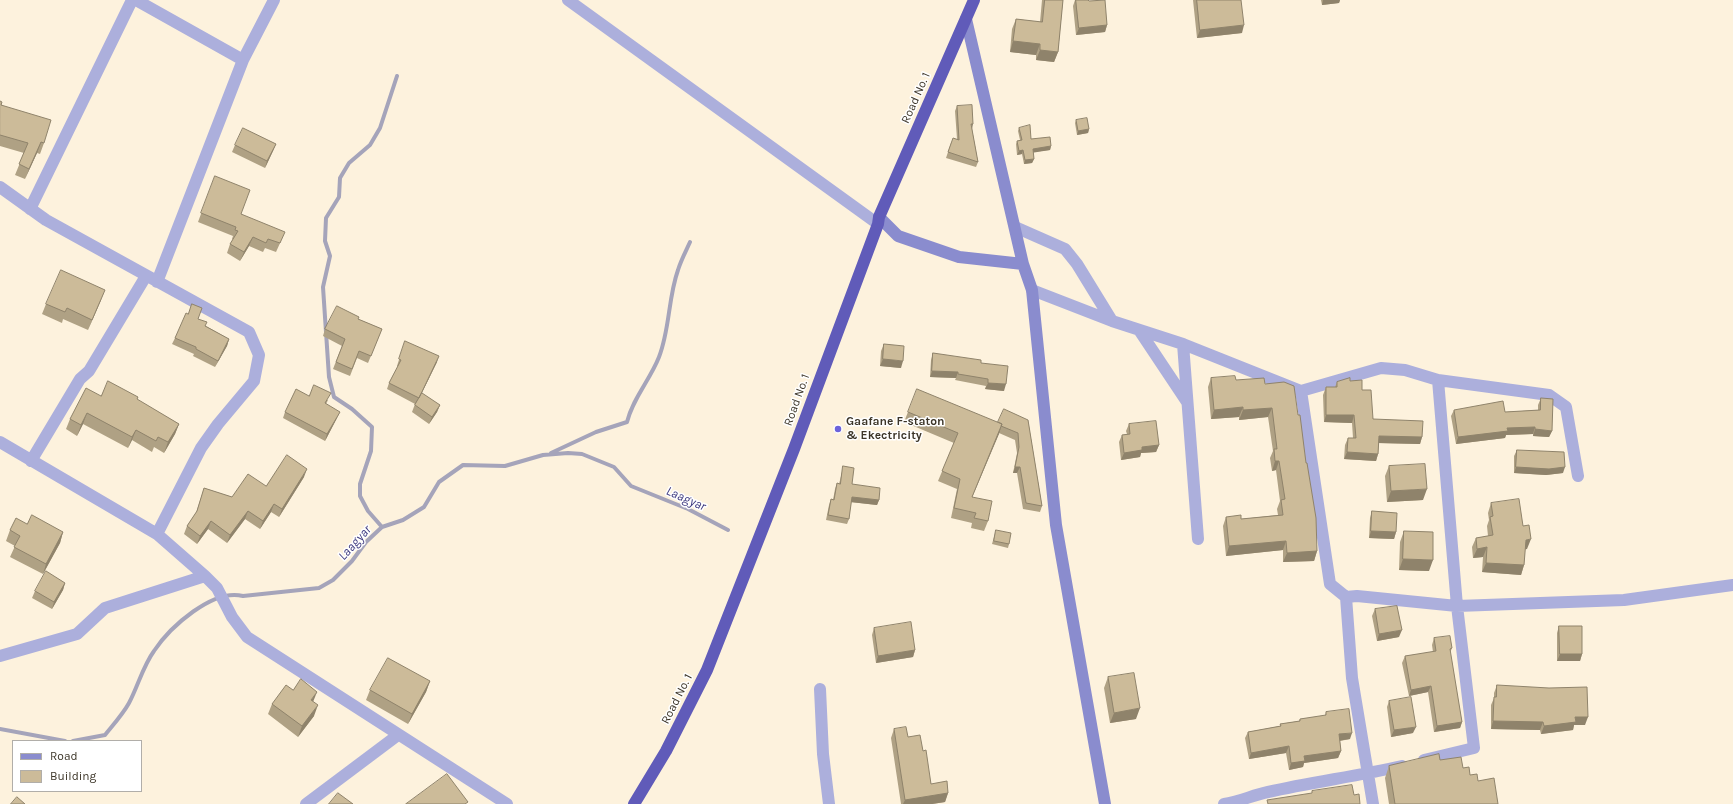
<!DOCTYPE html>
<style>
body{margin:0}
#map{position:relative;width:1733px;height:804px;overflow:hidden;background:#fdf2dd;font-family:Karla,sans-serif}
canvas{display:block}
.legend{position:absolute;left:12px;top:740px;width:130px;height:52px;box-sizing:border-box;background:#fff;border:1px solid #b1aea9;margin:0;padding:5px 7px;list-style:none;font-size:12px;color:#3c3528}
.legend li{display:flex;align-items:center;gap:8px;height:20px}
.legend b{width:20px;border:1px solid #b1aea9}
</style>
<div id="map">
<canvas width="1733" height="804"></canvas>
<ul class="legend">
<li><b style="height:5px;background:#8a8cce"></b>Road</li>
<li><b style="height:11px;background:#cb9"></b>Building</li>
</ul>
</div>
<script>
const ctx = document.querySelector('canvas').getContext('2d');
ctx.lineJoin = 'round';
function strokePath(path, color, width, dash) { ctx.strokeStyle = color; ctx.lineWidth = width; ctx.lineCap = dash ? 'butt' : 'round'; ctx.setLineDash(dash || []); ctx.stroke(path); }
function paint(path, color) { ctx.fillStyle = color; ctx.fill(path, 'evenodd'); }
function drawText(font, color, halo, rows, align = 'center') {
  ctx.font = font + ' Karla,sans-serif'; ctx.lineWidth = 3; ctx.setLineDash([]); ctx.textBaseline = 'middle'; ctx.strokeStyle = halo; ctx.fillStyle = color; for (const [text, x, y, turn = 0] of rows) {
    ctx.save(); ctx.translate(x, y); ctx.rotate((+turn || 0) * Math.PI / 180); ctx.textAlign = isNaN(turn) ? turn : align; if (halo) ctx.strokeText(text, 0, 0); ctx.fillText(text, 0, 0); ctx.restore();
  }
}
strokePath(new Path2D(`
 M551,453L596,432L627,422C633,398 650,380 659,357C670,329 668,298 678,270C681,260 686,251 690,242
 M382,527L368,511L360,496V484L371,451L372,427L352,409L334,397L329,377L323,287L330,256L325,241L326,218L339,197L340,178L349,163L370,145L380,128L397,76
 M0,729L65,741
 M73,741L105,735C113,725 123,714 129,703C138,686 143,666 154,651C170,627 213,588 243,596L319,588L333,580L352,561L366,542L382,527L403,520L424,507L439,482L463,465L505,466L543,455L568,453L582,454L614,467L631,486L688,509L728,530`), '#a5a4ba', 4);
strokePath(new Path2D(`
 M136,0L243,60
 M568,0L878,224
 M0,187L46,220L249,332L259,355L254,381L218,424L201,448L157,534
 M30,209L132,0
 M1015,227L1065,249L1077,264L1112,321
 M157,282L243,60L274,0
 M1032,290L1112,321L1183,344L1301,391L1330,584L1346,597L1357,596L1457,606L1624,600L1733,585
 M1139,330L1187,402
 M1183,344L1198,539
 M1301,391L1381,368L1405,370L1438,380L1549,395L1566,407L1578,476
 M0,442L157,534L205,576L217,588L232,617L247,637L507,804
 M31,461L80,379L89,371L146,276
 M1346,597L1352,678L1373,804
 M0,656L77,634L105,608L205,576
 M820,689L823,754L829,804
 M1424,760L1474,748L1457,606L1438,380
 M306,804L398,735
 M1224,804C1239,802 1253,795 1268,792C1313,782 1358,776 1402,766`), '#acafdc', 12);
strokePath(new Path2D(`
 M966,19L1023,264L1032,290L1056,525L1105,804
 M879,217L898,236L959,257L1023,264`), '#8a8cce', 12);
strokePath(new Path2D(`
 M634,804L666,751L707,670L794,449L878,224L879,217L974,0`), '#605bb9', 12);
paint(new Path2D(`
 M1042,0H1063L1058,52L1054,62L1036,60V55L1010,52L1012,29L1016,19L1040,22Z
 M1075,0H1088L1107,25L1105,32L1076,35L1073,6Z
 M1193,0H1241L1242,33L1197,38Z
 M1321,0H1340L1339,3L1322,5Z
 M0,101L2,105L44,143L40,154L37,153L25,179L15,175L24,153L0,146Z
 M957,106L972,129L978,162L976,167L946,158L951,143L957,139L955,111Z
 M1076,120L1089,129L1088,133L1077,135L1075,123Z
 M1019,128L1031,139L1051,146L1050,150L1033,152L1034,159L1032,163L1024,164L1022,154L1017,155L1016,144L1017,141L1020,140L1018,131Z
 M276,144L273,151L265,168L232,152L235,145Z
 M215,176L241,214L281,241L276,252L265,248L263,252L249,246L240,261L227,253L230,244L233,239H232L233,236L198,222Z
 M101,300L88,330L63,319L62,323L42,314L46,304Z
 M188,314L198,319L206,326L229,339L227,346L215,367L193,356L194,354L172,344L175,338Z
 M358,319L382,329L368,363L357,358L350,376L333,369L342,346L323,336L325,329Z
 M405,341L437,362L420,396L440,405L437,412L429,424L412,412L415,404L387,389L389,383L398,366H397Z
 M884,344L901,368L880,366L881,351Z
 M933,353L981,363L1004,391L985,389L986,386L955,380L956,378L930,377L931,360Z
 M1211,378L1265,384L1298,415L1317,551L1314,561L1283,562V550L1226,556L1223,526L1226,517L1241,519L1278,515L1277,509L1280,501L1276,470L1272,471L1270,458L1273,451L1268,417L1239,420V417L1211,419L1208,387Z
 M1350,381L1362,390L1373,419L1422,437L1420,444L1379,443L1378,454L1376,461L1344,459L1345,445L1348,438H1353L1352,423L1324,422L1323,395L1326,387H1335L1337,382Z
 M101,396L138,397L137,400L179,424L175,434L164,453L154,447L152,452L132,440L128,448L83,424L77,436L66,429L70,419Z
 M309,396L328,400L326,404L337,418L325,441L283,418L285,412Z
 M1541,398L1552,431L1549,437L1533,436V434L1506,435L1505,438L1456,444L1451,416L1454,410L1505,412L1538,410V405Z
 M908,412L998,422L1028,420L1042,506L1040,512L1023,509L1017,473H1013L1017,453L1015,440L999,433L972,497L988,521L984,531L971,528L972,523L951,518L957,489L938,481L954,443L904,422Z
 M1129,424L1159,445L1156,452L1141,453L1140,457L1121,460L1119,442L1122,435L1127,434L1126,431Z
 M1517,450L1563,473L1546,475L1514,473V456Z
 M843,466L852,484L879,500L877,505L851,502L849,519L847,524L826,520L829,505L831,499L833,500L835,489L837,483L839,484L842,472Z
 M1389,466L1423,500L1387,502L1385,476Z
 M304,477L279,517L271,512L260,529L245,519L227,543L208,529L197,544L184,534L187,526L196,513L204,488L232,497L266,486Z
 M1491,503L1527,549H1525L1524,565L1521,575L1482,572L1483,557L1473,558L1472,547L1476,538L1488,536L1487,526L1489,520L1488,513Z
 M1372,511L1396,532L1394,539L1369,538L1370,518Z
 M27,524L63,532L60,543L43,574L10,557L15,546L6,541L10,530Z
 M996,530L1009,544L1008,548L992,544Z
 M1404,531L1429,571L1399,570L1400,542Z
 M65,583L63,590L52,609L32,598L35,591Z
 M1375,609L1399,637L1377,641L1372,616Z
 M1559,626L1582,654L1580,661H1557V633Z
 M874,628L915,650L913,657L876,663L872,635Z
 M1434,638L1452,648L1450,653L1462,722L1460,728L1434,732L1428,692L1409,696L1402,663L1405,656L1433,652L1432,645Z
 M1108,677L1136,719L1110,723L1104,688Z
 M430,681L426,692L408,724L366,700L370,690Z
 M1497,685L1585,725H1574L1573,730L1541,734L1540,730L1491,729V705L1494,698V693Z
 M293,690L313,702L314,716L298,737L268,714L272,704Z
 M1389,701L1413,733L1391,737L1387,707Z
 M1326,712L1350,739L1340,741L1341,751L1338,758L1304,763L1303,767L1289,770L1286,753L1249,759L1245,738L1248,732L1280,726V724L1299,721L1300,719L1325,716Z
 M894,729L908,737L923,751L931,784L948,793L945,802L932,804H901L891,738Z
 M1440,760L1463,768L1470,775L1478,781L1498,804H1389L1385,778L1389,766Z`), '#afa184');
paint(new Path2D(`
 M1323,0H1340L1339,3L1322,5Z
 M1107,25L1105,32L1076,35L1079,28Z
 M1244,25L1242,33L1197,38L1200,30Z
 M1013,41L1040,44L1036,55L1010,52Z
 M1040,50L1058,52L1054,62L1036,60Z
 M971,124H973L972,129Z
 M1089,129L1088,133L1077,135L1078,131Z
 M41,142L37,153L25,179L29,169Z
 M276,144L273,151L265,168L267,161Z
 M1051,146L1050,150L1031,153L1033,149Z
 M1023,150L1022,154L1017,155L1019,151Z
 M1034,159L1032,163L1024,164L1025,160Z
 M253,237L249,246L240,261L244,252Z
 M105,290L101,300L88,330L92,320Z
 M229,339L227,346L215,367Z
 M439,356L437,362L416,405L419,398Z
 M883,359L903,361L901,368L880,366Z
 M932,371L958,372L956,378L930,377Z
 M988,383L1006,384L1004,391L985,389Z
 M440,405L437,412L429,424L432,417Z
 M1243,407L1239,417L1211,419L1214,410Z
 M1272,408L1268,417L1239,420L1243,410Z
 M340,412L337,418L325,441L327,434Z
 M87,413L83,424L77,436L81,425Z
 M1326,415H1354L1352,423L1324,422Z
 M179,424L175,434L164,453L168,442Z
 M1002,424L999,434L968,507L972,497Z
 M1535,427L1533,434L1506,435L1505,438L1456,444L1458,437L1507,428Z
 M1535,429L1552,431L1549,437L1533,436Z
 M136,430L132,440L128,448L132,437Z
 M1379,436L1422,437L1420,444L1377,443Z
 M1159,445L1156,452L1141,453L1140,457L1121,460L1124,453L1142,447Z
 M1347,452L1378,454L1376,461L1344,459Z
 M1275,461H1279L1276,470L1272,471Z
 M1015,467H1020L1017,473H1013Z
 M1516,467H1565L1563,473L1546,475L1514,473Z
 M307,469L304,477L279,517L282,509Z
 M1427,489L1423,500L1387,502L1391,491Z
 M852,497L879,500L877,505L850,502Z
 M274,504L271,512L260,529L263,521Z
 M248,511L245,519L227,543L230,535Z
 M211,521L208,529L197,544L200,536Z
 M1371,531L1396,532L1394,539L1369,538Z
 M63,532L60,543L43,574L46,564Z
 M1531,539L1527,549L1522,550L1526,540Z
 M1286,541L1283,550L1226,556L1229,546Z
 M1487,547L1483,557L1473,558L1477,549Z
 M1317,551L1314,561L1283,562L1287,553Z
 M1403,559L1433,560L1429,571L1399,570Z
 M1486,563L1524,565L1521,575L1482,572Z
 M65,583L63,590L52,609L54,602Z
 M1402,630L1399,637L1377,641L1379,634Z
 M915,650L913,657L876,663L878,656Z
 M1560,654H1582L1580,661H1557Z
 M430,681L426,692L408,724L412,714Z
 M1431,686L1428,692L1409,696L1411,690Z
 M317,692L313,702L311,700Z
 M318,705L314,716L298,737L302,726Z
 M1140,708L1136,719L1110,723L1114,713Z
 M1575,717H1588L1585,725H1574L1573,730L1541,734L1544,726Z
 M1493,721L1543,722L1540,730L1491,729Z
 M1462,722L1460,728L1434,732L1437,726Z
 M1416,727L1413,733L1391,737L1394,730Z
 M1352,733L1350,739L1337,741L1339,734Z
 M1289,746L1286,753L1249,759L1251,753Z
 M1341,751L1338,758L1304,763L1303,767L1289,770L1291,763L1304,756Z
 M948,793L945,802L932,804H903L905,800Z`), '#8f836b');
const building = new Path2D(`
 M1045,0H1063L1058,52L1040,50V44L1013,41L1016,19L1042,22Z
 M1076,0H1088L1089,1L1105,0L1107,25L1079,28Z
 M1197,0H1241L1244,25L1200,30Z
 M0,101L2,102L1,105L51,120L44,143L41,142L29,169L19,164L28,143L0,135Z
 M972,105L973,124H971L978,162L948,152L953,138L959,140L957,106Z
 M1087,118L1089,129L1078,131L1076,120Z
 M1030,125L1031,139L1050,137L1051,146L1033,149L1034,159L1025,160L1023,150L1019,151L1017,141L1022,140L1019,128Z
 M243,128L276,144L267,161L235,145Z
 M215,176L250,190L241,214L285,232L280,243L268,239L266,243L253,237L244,252L230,244L238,231L235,230L236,227L201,213Z
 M61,270L105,290L92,320L67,308L65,312L46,304Z
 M192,304L202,308L198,319L207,322L205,326L229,339L218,361L196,349V347L175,338L186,313L188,314Z
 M337,306L359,317L358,319L382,329L371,356L359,351L352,369L336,362L345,339L325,329Z
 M405,341L439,356L419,398L389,383L401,360L399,359Z
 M884,344L904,346L903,361L883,359Z
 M933,353L981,360V363L1008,366L1006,384L988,383V379L958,374V372L932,371Z
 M1235,376L1236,380L1264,378L1265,384L1284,382L1294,386L1298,415H1300L1306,463H1307L1316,518L1317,551L1287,553L1286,541L1229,546L1226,517L1241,515V519L1283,515L1281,500L1285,499L1279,461H1275L1274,449H1277L1272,408L1243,410V407L1214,410L1211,378Z
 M1350,378V381L1362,380V390H1371L1373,419L1423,421L1422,437L1379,436L1378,454L1347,452L1348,438H1356L1354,415H1326V387H1337V382Z
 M108,381L138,397L137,399L179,424L168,442L158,437L156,441L136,430L132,437L87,413L81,425L70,419L86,388L101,396Z
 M314,385L331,393L325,403L340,412L327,434L285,412L296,389L309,396Z
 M917,389L1002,424L972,497L992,501L988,521L974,518L976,513L954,508L960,479L942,471L958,433L908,412Z
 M422,393L440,405L432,417L415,405Z
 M1541,398L1553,399L1552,431L1535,429V427L1507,428L1508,431L1458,437L1454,410L1503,401L1505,412L1540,410Z
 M1004,409L1028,420L1042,506L1026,503L1020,467H1015L1019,447L1018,433L1001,426L1002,424L998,422Z
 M1156,421L1159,445L1142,447V450L1124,453L1122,435L1130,434L1129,424Z
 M1517,450L1564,452L1565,467L1549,469L1516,467Z
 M287,455L307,469L282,509L274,504L263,521L248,511L230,535L211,521L200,536L187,526L197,511L204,488L232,497L248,474L266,486Z
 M1425,464L1427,489L1391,491L1389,466Z
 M843,466L854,468L852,484L880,488L879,500L852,497L849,519L828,515L831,499L834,500L837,483L840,484Z
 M1519,499L1523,526L1529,525L1531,539L1526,540L1524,565L1486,563L1487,547L1477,549L1476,538L1493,535L1490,517L1493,516L1491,503Z
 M1372,511L1397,513L1396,532L1371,531Z
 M32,515L63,532L46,564L14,547L20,536L10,530L16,518L27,524Z
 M996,530L1011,533L1009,544L994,541Z
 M1404,531L1433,532V560L1403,559Z
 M46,571L65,583L54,602L35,591Z
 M1397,606L1402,630L1379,634L1375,609Z
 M911,622L915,650L878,656L874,628Z
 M1559,626H1582V654H1560Z
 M1450,636L1452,648L1450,649L1462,722L1437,726L1431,686L1411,690L1405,656L1436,651L1434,638Z
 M388,658L430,681L412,714L370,690Z
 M1134,673L1140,708L1114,713L1108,677Z
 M301,679L317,692L311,700L318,705L302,726L272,704L286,685L293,690Z
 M1497,685L1549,688L1587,687L1588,717H1575L1576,722L1544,726L1543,722L1493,721L1494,697H1496Z
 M1411,697L1416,727L1394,730L1389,701Z
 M1349,709L1352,733L1339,734L1341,751L1304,756L1305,761L1291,763L1289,746L1251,753L1248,732L1281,726L1280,724L1300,721V719L1326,715V712Z
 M906,727L908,737L920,735L923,751L926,750L931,784L947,781L948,793L905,800L894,729Z
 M1439,754L1440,760L1461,757L1463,768L1469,767L1470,775L1477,774L1478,781L1494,778L1498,804H1395L1389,766Z
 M447,774L468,802L465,804H406Z
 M1352,785L1354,795L1359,794L1360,804H1268L1267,800L1312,793V791Z
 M338,793L353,804H329Z
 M17,797L25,804H11Z`);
paint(building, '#cb9');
strokePath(building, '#8f836b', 1);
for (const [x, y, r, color] of [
 [838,429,4,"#6b62db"]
]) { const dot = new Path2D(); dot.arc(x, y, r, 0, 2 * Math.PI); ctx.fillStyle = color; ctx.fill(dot); strokePath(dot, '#fff', 1.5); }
drawText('12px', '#3c3528', '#fff', [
 ["Road No. 1",916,98,-66],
 ["Road No. 1",797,400,-70],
 ["Road No. 1",677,699,-63]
]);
drawText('bold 12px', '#3c3528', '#fff', [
 ["Gaafane F-staton",846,422],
 ["& Ekectricity",846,436]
], 'left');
drawText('italic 13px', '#3f3b80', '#fff', [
 ["Laagyar",686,499,24],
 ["Laagyar",355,543,-48]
]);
</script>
